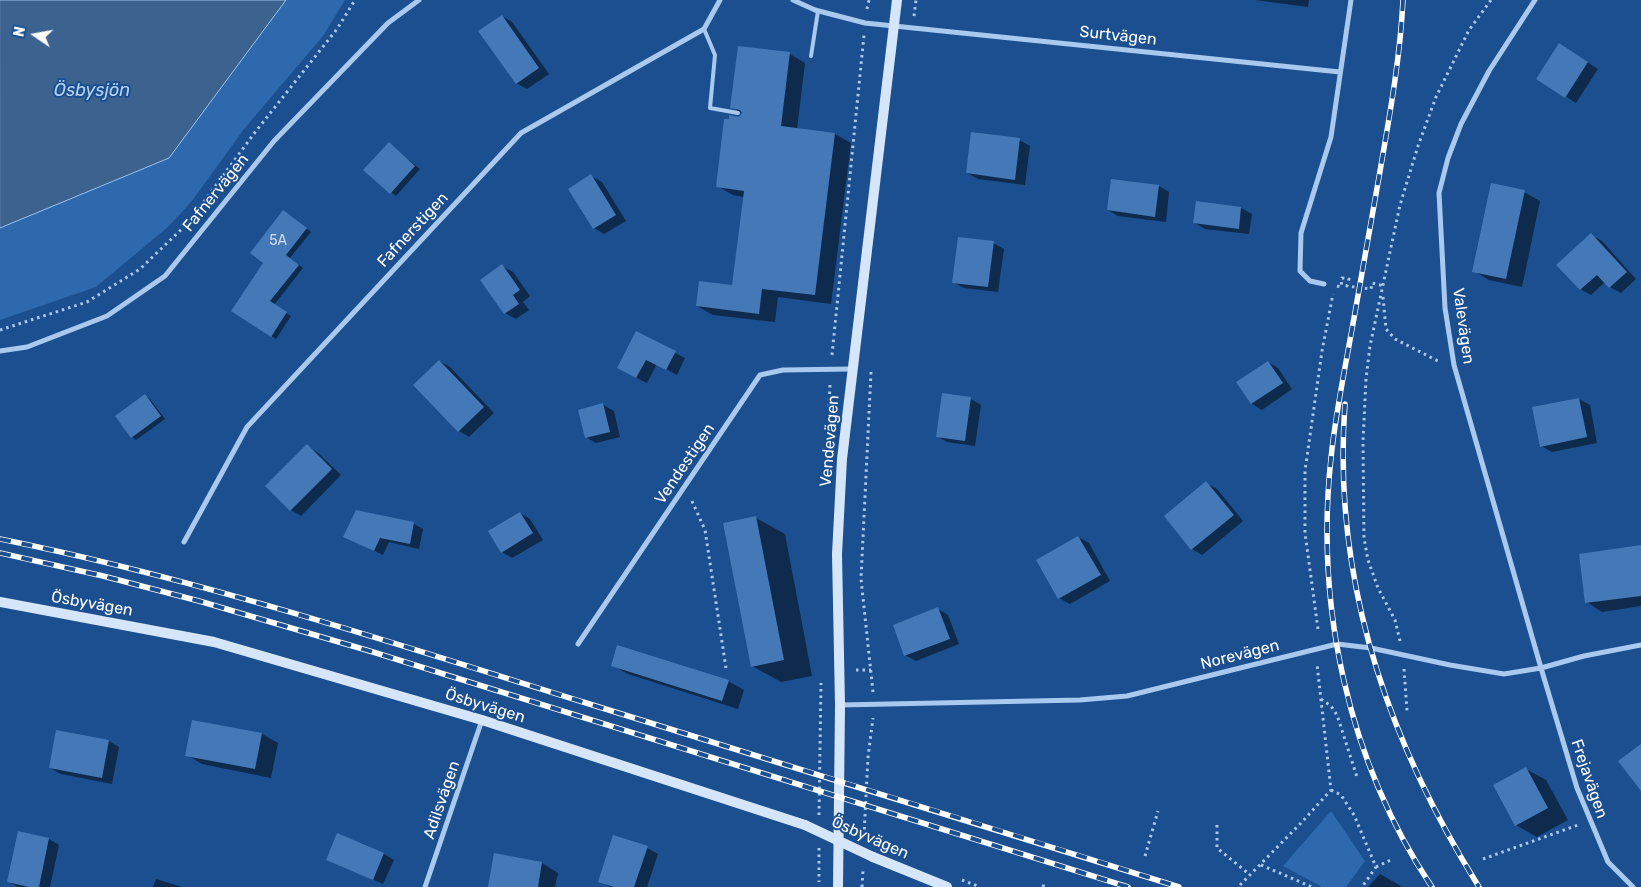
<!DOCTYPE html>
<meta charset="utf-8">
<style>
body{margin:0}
#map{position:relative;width:1641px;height:887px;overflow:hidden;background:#1b4f8f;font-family:Rubik,sans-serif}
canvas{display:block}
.north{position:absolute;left:10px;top:10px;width:50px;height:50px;-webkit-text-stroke:4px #1b4f8f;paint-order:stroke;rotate:282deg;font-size:14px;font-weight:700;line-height:20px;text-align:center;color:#fff}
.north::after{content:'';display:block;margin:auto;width:18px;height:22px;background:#fff;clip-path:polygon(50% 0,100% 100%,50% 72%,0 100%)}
</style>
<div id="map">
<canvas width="1641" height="887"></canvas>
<div class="north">N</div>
</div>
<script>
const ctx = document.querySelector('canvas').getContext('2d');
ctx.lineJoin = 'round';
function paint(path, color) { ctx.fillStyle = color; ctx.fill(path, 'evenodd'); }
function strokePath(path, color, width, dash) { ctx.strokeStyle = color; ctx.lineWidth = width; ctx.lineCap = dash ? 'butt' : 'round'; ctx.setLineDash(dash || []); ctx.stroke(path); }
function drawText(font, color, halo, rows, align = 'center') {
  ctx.font = font + ' Rubik,sans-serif'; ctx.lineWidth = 4; ctx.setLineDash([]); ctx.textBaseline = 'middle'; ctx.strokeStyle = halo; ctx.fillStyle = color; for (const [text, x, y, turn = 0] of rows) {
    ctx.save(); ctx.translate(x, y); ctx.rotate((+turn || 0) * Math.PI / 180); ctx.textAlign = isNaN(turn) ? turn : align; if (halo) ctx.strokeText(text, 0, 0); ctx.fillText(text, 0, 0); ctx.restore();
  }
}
paint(new Path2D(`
 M286,0H345L323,36L244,129L192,201L168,227L96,287L0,320V228L169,158Z
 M1331,811L1365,861L1346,887H1322L1283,866Z`), '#2e69ad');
const water = new Path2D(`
 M0,0H286L169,158L0,228Z`);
paint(water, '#3c6290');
strokePath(water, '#9cc4f0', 1);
paint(new Path2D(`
 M1255,0H1309L1308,7Z
 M502,16L512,22L549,74L527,89L516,83Z
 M1570,51L1598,69L1576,103L1538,78Z
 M790,54L805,63L797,129L835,134L851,143L831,304L778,297L775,322L713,315L697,306L734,287L744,197L733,195L717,186L739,118L743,114L732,107Z
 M1019,140L1030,146L1025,185L978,179L967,173Z
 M389,144L420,169L396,196L365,170Z
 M591,176L602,182L626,221L604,234L594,228Z
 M1159,186L1169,192L1166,222L1118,216L1108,210Z
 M1524,192L1540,201L1522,287L1489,280L1474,271Z
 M1197,202L1241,208L1252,214L1249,234L1205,229L1195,223Z
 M288,214L311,232L290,258L303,268L274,305L291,316L276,339L233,311L264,263Z
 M1591,235L1602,241L1636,279L1621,293L1610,287L1605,282L1591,295L1580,289Z
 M993,243L1004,249L998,292L964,288L953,282Z
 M502,266L513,272L530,296L523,302L529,310L516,319L505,313L482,280Z
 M636,333L685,358L677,375L657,364L647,383L629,374Z
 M439,361L450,367L494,413L469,437L459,431Z
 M1268,362L1278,368L1292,389L1262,410L1252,404L1238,383Z
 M145,396L150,399L165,419L136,440L132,437Z
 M971,399L981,405L975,446L947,442L937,436Z
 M1579,399L1590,405L1597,443L1552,452L1541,446L1534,408Z
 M603,405L614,411L620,437L596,443L586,437Z
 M307,446L317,452L341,475L301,516L291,510Z
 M1206,483L1217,489L1243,521L1202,555L1192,549Z
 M356,511L414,524L423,529L419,549L389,542L383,555L345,537Z
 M520,513L530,519L543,540L512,558L502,552Z
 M756,518L785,534L812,676L781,682L752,666Z
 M1078,537L1089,543L1110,581L1070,604L1059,598Z
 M1641,546V606L1602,612L1587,602Z
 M938,609L948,615L959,644L916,661L905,655Z
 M612,665L728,681L744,690L738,709L628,674Z
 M193,721L262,734L278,743L271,778L202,764L187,755Z
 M57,731L109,741L119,747L112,784L61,774L50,768Z
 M1526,769L1546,780L1568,820L1537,837L1516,825Z
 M49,839L59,845L50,887H18L9,882Z
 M647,848L658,854L647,887H610L600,881Z
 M384,854L394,860L383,884L327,859Z
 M495,855L542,863L558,873L555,887H489Z
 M1380,874L1401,886L1402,887H1368Z
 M156,879L182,887H153Z`), '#0007');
paint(new Path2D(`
 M502,15L539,68L516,84L478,31Z
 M1559,43L1588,62L1565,98L1536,79Z
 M738,46L790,52L781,126L835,133L815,295L762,289L759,314L696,306L699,281L732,285L744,191L716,187L724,119H729V115L739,117L742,113L740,110L730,108Z
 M971,132L1020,138L1015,180L966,173Z
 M389,142L415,166L390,194L363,170Z
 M591,174L616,215L593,229L568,189Z
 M1111,179L1159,185L1155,217L1107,210Z
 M1491,183L1525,190L1506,279L1472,272Z
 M1196,201L1241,207L1239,229L1193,223Z
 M283,210L307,228L286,255L299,265L270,301L287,312L271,337L231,311L263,263L250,253Z
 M1591,233L1627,272L1609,288L1597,275L1580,290L1556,265Z
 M958,237L994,241L988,287L952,283Z
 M502,264L520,290L513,295L519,304L504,314L480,280Z
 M636,331L676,351L666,370L646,360L636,378L617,368Z
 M439,360L484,407L458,432L413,385Z
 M1268,361L1283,383L1251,404L1236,382Z
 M942,393L971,397L965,441L936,437Z
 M145,394L161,416L131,438L115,416Z
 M1579,398L1587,437L1540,447L1532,407Z
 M603,403L610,432L585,438L578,410Z
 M307,444L332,469L290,511L265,486Z
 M1206,481L1234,515L1191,550L1164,516Z
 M356,510L414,522L410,544L380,538L374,551L343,537Z
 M520,512L533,533L501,553L488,531Z
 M756,516L784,660L751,667L723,523Z
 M1078,536L1101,575L1058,599L1036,560Z
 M1641,545V596L1585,603L1579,554Z
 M938,607L950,639L904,656L893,625Z
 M617,645L729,680L722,701L611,666Z
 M192,720L262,733L255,769L185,756Z
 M56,730L109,740L102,778L49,768Z
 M1641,744V791L1618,761Z
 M1526,767L1548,808L1515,826L1493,785Z
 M18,831L49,838L39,887H29L7,882Z
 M337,833L384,853L373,880L326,860Z
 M613,835L648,846L634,887H614L598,882Z
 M494,853L542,862L538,887H488Z`), '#4478b7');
strokePath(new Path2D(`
 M867,9L869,0
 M914,16L916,0
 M200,207L256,131L337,29L355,0
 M1337,286L1341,287L1342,278L1349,279L1347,286L1371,289L1372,283L1384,286
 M1383,297L1386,329L1395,339L1438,361
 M0,330L87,302L140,269L187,224
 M832,355L864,35
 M871,372L861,579L873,692
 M829,407L830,384
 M692,501L705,530L726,668
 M1318,629L1305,533V471L1322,351L1333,294
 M1400,641L1395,620L1378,588L1368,560L1364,538L1363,441L1366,379L1370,346L1400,205L1418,146L1436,97L1469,30L1491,0
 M1404,669L1407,711
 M856,670H871
 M1321,699L1331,706L1337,715L1357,777
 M1331,790L1341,795L1354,815L1376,867L1362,887
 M819,815L821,683
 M1217,825V848L1249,874
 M864,836L868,757L873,718
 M819,848V882
 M1145,856L1158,811
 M1483,859L1578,825
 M1261,865L1312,887
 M1376,867L1393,859
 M962,880L980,887
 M1240,885L1301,823L1331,790L1317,664
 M862,887L863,870
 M1043,887L1045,881`), '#a9c9ee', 3, [2.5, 4]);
strokePath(new Path2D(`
 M704,29L715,55L710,108L738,113
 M811,56L818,11`), '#a9c9ee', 4);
strokePath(new Path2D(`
 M793,0L815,10L865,23L1340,72
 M1535,0L1489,71L1461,124L1448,158L1439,193L1445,308L1454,365L1541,668L1577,788L1608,862L1633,887
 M1324,284L1310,281L1300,271L1301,233L1331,137L1351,0
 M0,351L27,347L107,316L165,276L274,141L388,23L419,0
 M184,542L247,427L521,133L704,29L720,0
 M578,644L760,375L783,370L852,369
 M840,705L1080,700L1127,696L1337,644L1371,648L1450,665L1504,674L1541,668L1584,656L1641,645
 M425,887L482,720`), '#a9c9ee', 5);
strokePath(new Path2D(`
 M0,602L214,642L482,720L805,825
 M873,857L947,887
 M838,887L840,705L837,554L842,459L897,0`), '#d6e6fa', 10);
const rail = new Path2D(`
 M1403,0C1400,60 1389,119 1379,177C1369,232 1360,286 1350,340C1343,379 1335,418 1331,458C1315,606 1348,762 1432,887
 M1345,404C1332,578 1387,740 1479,887
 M0,539C198,579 390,642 583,702C782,764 981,824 1179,887
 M0,553L103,576L199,601L373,652L1128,887`);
strokePath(rail, '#fff', 5.5);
strokePath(rail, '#1b4f8f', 4, [11]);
strokePath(new Path2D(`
 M805,825L873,857`), '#d6e6fa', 10);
drawText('14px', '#d0dded', null, [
 ["5A",278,241]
]);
drawText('16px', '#fff', '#1b4f8f', [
 ["Surtvägen",1118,36,6],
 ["Fafnervägen",216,193,-51],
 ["Fafnerstigen",413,230,-47],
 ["Valevägen",1463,326,82],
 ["Vendevägen",830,441,-85],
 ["Vendestigen",685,464,-56],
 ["Ösbyvägen",92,604,10],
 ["Norevägen",1240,655,-14],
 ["Ösbyvägen",485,706,17],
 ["Frejavägen",1589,779,71],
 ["Adilsvägen",442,800,-71],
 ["Ösbyvägen",870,838,24]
]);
drawText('italic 18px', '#b5d3f5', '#1b4f8f', [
 ["Ösbysjön",92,91]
]);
</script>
